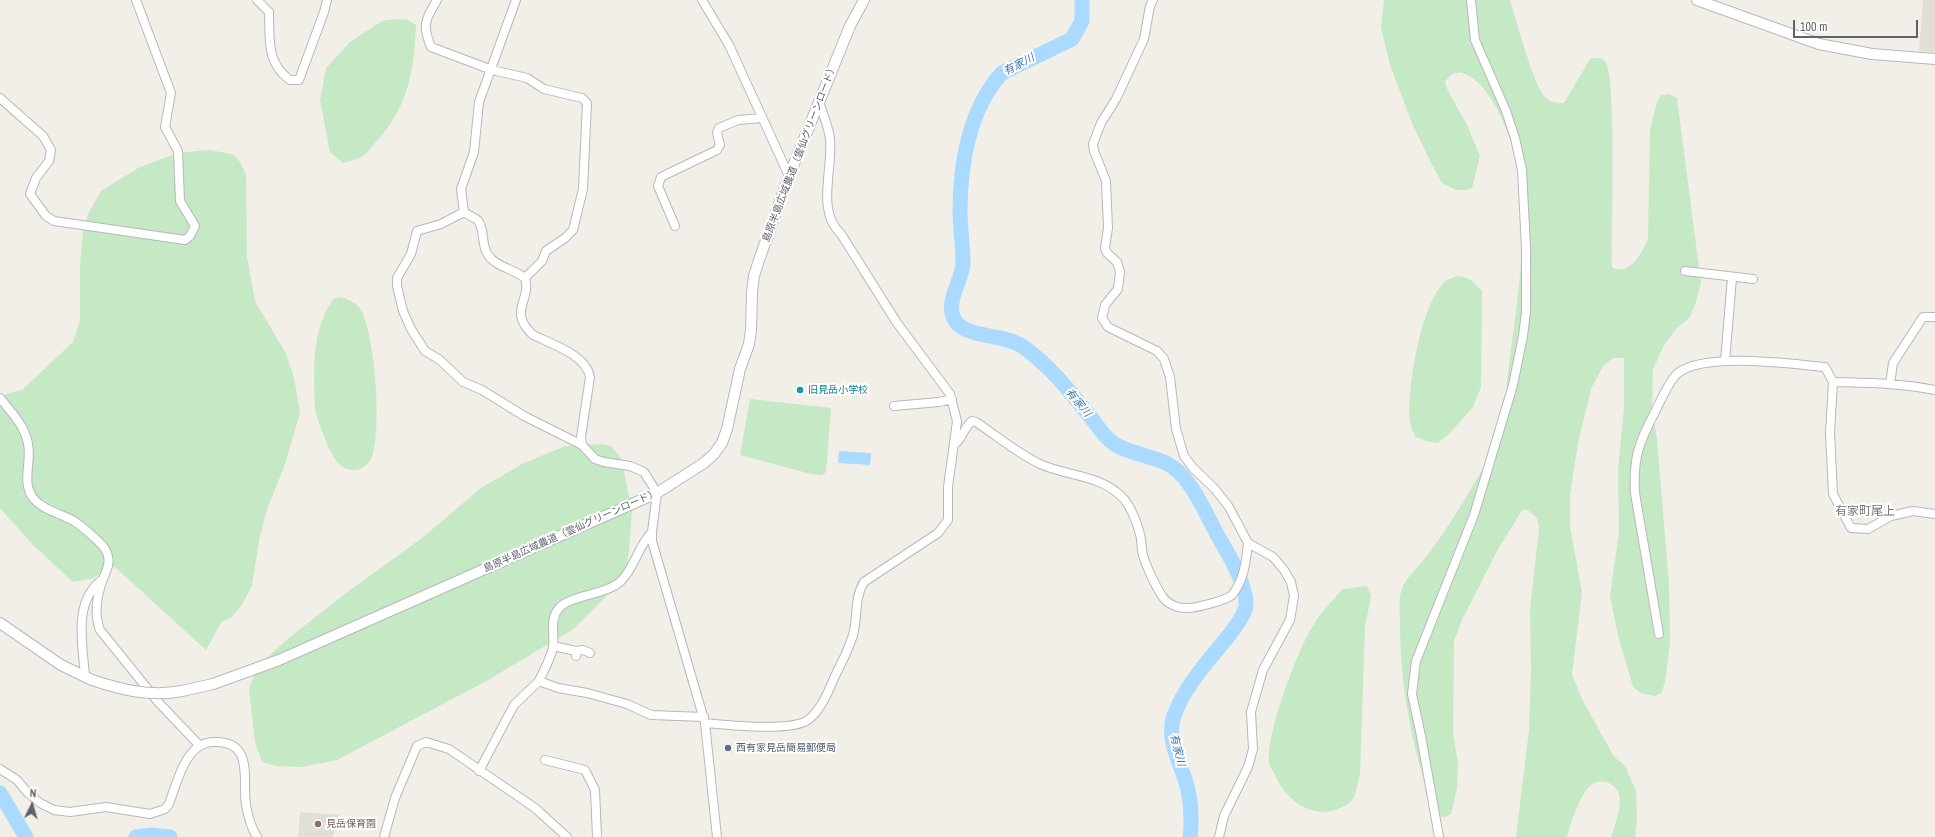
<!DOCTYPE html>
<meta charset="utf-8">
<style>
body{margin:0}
#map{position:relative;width:1935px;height:837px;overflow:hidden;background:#f1efe8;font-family:"Archivo Narrow",sans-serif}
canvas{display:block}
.north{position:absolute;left:12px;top:785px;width:40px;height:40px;-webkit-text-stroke:3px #fff;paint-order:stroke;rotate:5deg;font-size:11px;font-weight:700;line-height:16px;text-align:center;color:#5f6368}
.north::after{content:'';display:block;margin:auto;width:14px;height:18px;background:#5f6368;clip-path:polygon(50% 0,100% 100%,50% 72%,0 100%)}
.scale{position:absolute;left:1793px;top:20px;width:125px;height:18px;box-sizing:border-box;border:2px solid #5f6368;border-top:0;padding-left:5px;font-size:12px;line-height:14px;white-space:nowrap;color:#5f6368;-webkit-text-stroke:3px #fff;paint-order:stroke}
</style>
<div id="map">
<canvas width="1935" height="837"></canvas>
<div class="north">N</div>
<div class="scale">100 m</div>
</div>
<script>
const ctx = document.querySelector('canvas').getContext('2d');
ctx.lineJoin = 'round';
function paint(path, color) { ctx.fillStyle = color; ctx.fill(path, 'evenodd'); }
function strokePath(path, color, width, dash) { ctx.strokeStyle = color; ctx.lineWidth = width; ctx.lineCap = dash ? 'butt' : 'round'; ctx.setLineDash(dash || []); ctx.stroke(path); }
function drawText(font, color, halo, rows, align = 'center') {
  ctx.font = font + ' "Archivo Narrow","Noto Sans JP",sans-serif'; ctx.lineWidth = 4; ctx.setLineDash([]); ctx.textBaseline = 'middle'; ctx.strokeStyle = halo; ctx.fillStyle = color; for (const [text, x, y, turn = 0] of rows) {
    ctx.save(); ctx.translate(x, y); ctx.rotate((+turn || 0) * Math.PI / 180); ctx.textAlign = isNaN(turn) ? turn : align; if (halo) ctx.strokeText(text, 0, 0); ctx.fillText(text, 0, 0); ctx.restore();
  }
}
paint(new Path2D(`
 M1923,0H1935V52L1919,51Z
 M300,812L339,815L333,837H298Z`), '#e1ded6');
paint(new Path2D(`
 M1384,0H1510C1516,19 1534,87 1546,98C1552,103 1557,103 1564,103L1590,59C1595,58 1601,57 1605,61C1617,73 1611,239 1612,267C1629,278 1643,251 1648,239L1650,130L1657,102L1661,95L1669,94L1677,98L1701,283L1695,305L1689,318L1677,328L1664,345L1653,369L1652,408L1657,439L1669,585L1670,643L1665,682L1661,693L1655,696L1641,693L1633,687L1618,636L1610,595L1619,532L1618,470L1624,409V358H1613L1603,366L1591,389L1578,443L1570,495V527L1582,592L1572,674L1582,699L1613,755L1625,766L1636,791L1637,820L1635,837H1611C1616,820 1630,791 1607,782C1601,780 1594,782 1590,786C1580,794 1570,825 1567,837H1516L1529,730L1531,671L1530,609L1539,528L1537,518L1529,511L1523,509L1498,549L1462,620L1454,641L1453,733L1458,764L1457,788L1451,814L1445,817L1436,816C1413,753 1400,689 1400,622C1400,612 1398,596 1403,586C1406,579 1423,561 1429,553C1447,529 1463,503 1478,477C1484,467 1493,457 1498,446C1507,423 1505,396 1508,373C1519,288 1540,180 1493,102C1486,91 1478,79 1465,74C1456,70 1450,75 1445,82L1448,91L1467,125L1480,156L1472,188L1466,190H1456L1442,183L1430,161L1412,123L1390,65L1381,27Z
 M396,19L408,20L416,25C414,72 408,107 376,142C371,147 366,155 361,157C355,160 349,161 343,163L330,152L320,100L326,68L350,42L382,21Z
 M209,150L232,154L238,159L246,174L247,257L255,301L286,354L294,377L300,413L285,464L267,509L259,541L252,585L242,605L231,618L222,621L206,650L115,567L90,579L73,582L33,545L0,508V396L22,390L73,342L80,321V265L83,231L88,214L101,191L138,168L178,153Z
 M1457,276C1469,277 1474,282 1482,291L1481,387L1473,407L1449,434L1438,443L1426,441L1416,437C1414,433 1411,428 1410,423C1406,393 1421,300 1446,281C1449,279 1454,277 1457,276Z
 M341,297C349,299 356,303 361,310C375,336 382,429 372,457C370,462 365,467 360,469C353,471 347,470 340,465C332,460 316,418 315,408C314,381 312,343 323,318C325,311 330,305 333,299Z
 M750,399L831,408L826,472L822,475L811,474L740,455Z
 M602,444L611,446L621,458L632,511L629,551L626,569L614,588L575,628L490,679L337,760L302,767L276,766L262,762L255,742L249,689L258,666L284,642L346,593L422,538L481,488L522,464L565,446Z
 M1367,586L1371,596L1365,627L1360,773C1358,780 1357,790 1354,797C1351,802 1346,806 1340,808C1313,820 1286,801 1275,775C1273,771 1269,766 1269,762C1266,734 1298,648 1314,624C1322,611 1333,600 1343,589Z`), '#c5e8c5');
paint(new Path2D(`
 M839,451L871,453L870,465L838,463Z`), '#aadaff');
strokePath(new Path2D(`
 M1082,0V21L1072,39L1002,73C969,109 960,164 960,211C960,228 963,246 963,263C962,283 943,303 956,322C968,338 1004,334 1022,346C1049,365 1068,389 1088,414C1096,423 1103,436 1113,443C1129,454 1149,455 1166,463C1191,475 1205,513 1218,536C1228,554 1239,571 1244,591C1246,597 1247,604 1245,610C1240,623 1229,635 1221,645C1203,667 1183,690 1174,716C1165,741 1183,766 1188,790C1191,805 1192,822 1190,837
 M0,793L26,837
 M136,837L151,835L170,837`), '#aadaff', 15);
const minor = new Path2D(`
 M257,0L269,12C270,39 266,63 290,80H299L324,12L327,0
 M437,0C425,20 422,25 431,47L492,70L527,78L544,89L582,98L587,103L583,189L573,230L565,238L546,251L542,261L525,278
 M516,0L479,102L474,152L461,189L464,212C468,216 476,217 479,222C485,232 481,245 488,255C496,267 514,269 525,278C532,300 507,311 533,335C552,344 586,355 590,377L581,437L582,445
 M702,0L729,45L789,176
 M1153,0L1150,6L1144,39L1116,99L1101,123L1093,144L1094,151L1106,181L1108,228L1105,248L1107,253L1117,262L1120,272L1118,289L1105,305L1102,318L1108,327L1157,351L1164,359L1170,377L1176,429L1184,456L1193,468L1215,489L1229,507L1248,543L1273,557L1284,570L1291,582L1294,596L1290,620L1263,670L1251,712L1253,749L1248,767L1224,816L1219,837
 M0,98L43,136L51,150L49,161L36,178L30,194L46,216L54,221L185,240L190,236L195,226L180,201L178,151L165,127L171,93L136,0
 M464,212L441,224L417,231L411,254L397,278V286L403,311L411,329L425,351L440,360L463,382L482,390L524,416L582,445L595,459L604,462L630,466L644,472L657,493L652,532V541L705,723L717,837
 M675,226L658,186L661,177L717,150L720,145L717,133L719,128L738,120L762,118
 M1685,271L1753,279
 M1725,361L1732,278
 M1833,382C1867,383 1901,383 1935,390
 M1890,384L1893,363L1923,317H1935
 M0,398C12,413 25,426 28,444C32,463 21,481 33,498C44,511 58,512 72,520C81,525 88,532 96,539C101,544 107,549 108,556C110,565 106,571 103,579C97,595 94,614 100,630L159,703L200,746
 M894,406L939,402L952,399
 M955,444C963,438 964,427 972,421L976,422C997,436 1017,453 1040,464C1066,476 1098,474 1121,496C1130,504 1137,522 1140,534C1142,541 1141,548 1143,555C1146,566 1156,587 1162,596C1167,604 1177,608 1186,608C1193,609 1227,600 1232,595C1244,580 1246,562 1248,543
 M1659,634L1635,493C1633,458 1639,442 1655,412C1660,402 1670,379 1678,373C1706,352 1790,364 1825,367L1833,382L1830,433L1833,494L1851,528L1868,529L1891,516L1913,511L1935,514
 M553,646L576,651V656
 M576,651L583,650L590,653
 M85,677C83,645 72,601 103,579
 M539,681C544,670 551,658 553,647C555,634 549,620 559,608C571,595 606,595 621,581C635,567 638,546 652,532
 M705,723C728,725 790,732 808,720C822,709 828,692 835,676C842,661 848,652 853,635C858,617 854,598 864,582L938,533L948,520V487L957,421L950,394L897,323L841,234C816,211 833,170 830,139C829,128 823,115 820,104
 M545,760L585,770L595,790L597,837
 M0,769L17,780L28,793L40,803L54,810L70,812L106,807L150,814L165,809L169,804C177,783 185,743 213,742C255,740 242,780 246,805C248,817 251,827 257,837
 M479,771L514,705L539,681L558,688L587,693L627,704L651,715L704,717
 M384,837L395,798L417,746L426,742L449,749L535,808L567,837
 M1439,837L1421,736L1412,694L1416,661L1474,515L1513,385L1523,336L1526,312V248L1522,170L1515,138L1506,111L1475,40L1471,0`);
const tertiary = new Path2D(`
 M1697,0L1819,44L1872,54L1935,59
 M0,623L61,665L92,680
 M182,691L213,684L279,660L657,493L704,463L714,454L722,443L727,429L740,369L749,344L751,330L752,292L754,276L759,260L789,176L850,26L864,0`);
strokePath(minor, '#b5b8bc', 10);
strokePath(tertiary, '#b5b8bc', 12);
strokePath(minor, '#fff', 8);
strokePath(tertiary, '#fff', 10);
const tertiaryBridge = new Path2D(`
 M92,680C122,690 150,697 182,691`);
strokePath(tertiaryBridge, '#b5b8bc', 12, []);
strokePath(tertiaryBridge, '#fff', 10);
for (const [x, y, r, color] of [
 [800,390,4,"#0f9aa8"],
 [728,748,4,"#5c6f8a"],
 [318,824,4,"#8d6e63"]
]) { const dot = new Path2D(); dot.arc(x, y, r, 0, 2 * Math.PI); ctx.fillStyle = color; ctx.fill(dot); strokePath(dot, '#fff', 1.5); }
drawText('10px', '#5f6368', '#fff', [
 ["島原半島広域農道（雲仙グリーンロード）",800,153,-69],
 ["島原半島広域農道（雲仙グリーンロード）",571,531,-24]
]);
drawText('10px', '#0d838f', '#fff', [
 ["旧見岳小学校",808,390]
], 'left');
drawText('10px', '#4e5e75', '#fff', [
 ["西有家見岳簡易郵便局",736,748]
], 'left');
drawText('10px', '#785e54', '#fff', [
 ["見岳保育園",326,824]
], 'left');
drawText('italic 11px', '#4174aa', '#fff', [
 ["有家川",1019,65,-28],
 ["有家川",1078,403,50],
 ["有家川",1177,750,76]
]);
drawText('12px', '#70757a', '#fff', [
 ["有家町尾上",1865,512]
]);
</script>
